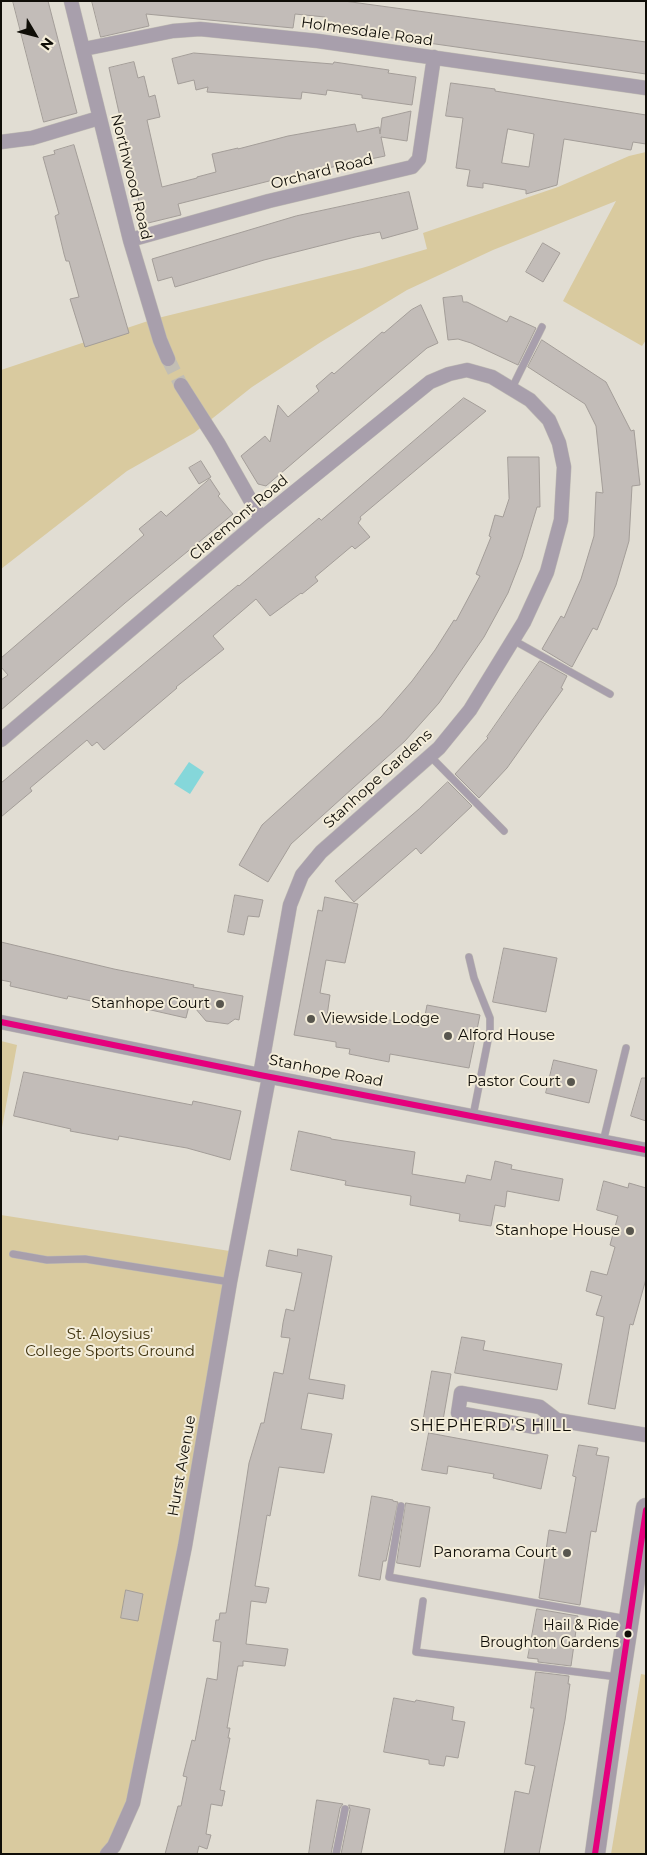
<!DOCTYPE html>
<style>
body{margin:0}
#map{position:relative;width:647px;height:1855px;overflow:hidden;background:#e1ddd3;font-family:Montserrat,sans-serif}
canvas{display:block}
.frame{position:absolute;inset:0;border:2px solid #0f0d07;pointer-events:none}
.north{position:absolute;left:10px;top:10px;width:50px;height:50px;-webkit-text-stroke:4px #f4edda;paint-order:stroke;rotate:127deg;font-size:14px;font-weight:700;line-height:20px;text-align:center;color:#0f0d07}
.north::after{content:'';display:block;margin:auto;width:18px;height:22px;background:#0f0d07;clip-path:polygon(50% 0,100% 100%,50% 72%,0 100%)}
</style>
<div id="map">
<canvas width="647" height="1855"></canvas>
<div class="frame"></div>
<div class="north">N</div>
</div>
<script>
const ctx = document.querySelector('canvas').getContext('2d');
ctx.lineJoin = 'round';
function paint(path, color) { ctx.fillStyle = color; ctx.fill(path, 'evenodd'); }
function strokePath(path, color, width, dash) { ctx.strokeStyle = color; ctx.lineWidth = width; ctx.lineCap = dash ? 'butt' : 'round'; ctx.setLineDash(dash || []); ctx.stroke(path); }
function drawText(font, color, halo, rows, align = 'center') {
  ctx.font = font + ' Montserrat,sans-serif'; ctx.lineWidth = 4; ctx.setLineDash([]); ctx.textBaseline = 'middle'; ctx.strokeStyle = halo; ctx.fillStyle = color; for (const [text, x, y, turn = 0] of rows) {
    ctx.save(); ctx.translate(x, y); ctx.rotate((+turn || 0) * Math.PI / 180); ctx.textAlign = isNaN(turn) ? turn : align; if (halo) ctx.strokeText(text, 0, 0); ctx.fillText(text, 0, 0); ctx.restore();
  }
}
paint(new Path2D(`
 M646,152V340L642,346L563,301L616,201L493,250L407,290L321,342L252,387L194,433L127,471L1,569V370L154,319L362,268L427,249L423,233L558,187L629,156Z
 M1,1041L17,1045L1,1133Z
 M1,1215L236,1252L133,1803L107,1854H1Z
 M641,1674L646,1675V1854H611Z`), '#d9ca9f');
paint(new Path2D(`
 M189,762L204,772L190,794L174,784Z`), '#85d7da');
const building = new Path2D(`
 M13,1H48L77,113L44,122Z
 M92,1H344L646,42V74L323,28L325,17L295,14L293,28L146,14L149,26L101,37Z
 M194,53L333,64L334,62L389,70L388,73L416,77L412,105L362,98V95L327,90L326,95L302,92L301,99L207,92L208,87L196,90L194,80L178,84L172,59Z
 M134,62L138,78L144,76L149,97L155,95L160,117L147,120L162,187L197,178V177L216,172L212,154L238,148V149L288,136L355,124L357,132L379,127L380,134L382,118L411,111L407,141L381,137L385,156L285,177L178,204L181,215L144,224L109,68Z
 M451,83L495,89V91L646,115V144L633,142L631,150L564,139L557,185L526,194V190L483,183V188L467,186L470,170L456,168L463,118L446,116ZM508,129L534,134L529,167L502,163Z
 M74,145L129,333L85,347L70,299L79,297L69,261H66L64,254L55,216L59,214L43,157L55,154L54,151Z
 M409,192L418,229L382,239L380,232L355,237L264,260L175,287L172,277L158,281L152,259L296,216Z
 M543,243L560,253L543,282L526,272Z
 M462,296L463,302H467L507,322L510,316L536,328L518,365L471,343L458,339L448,340L443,298Z
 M421,305L438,343L427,348L266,486L258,484L241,456L265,436L270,442L278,405L288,417L319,391L316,386L332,372L334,374L382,332L384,333L411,310Z
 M542,340L606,382L631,431L634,430L640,485L632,486L629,541L616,585L597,630L593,628L572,667L542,649L561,616L564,618L581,579L594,536L596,492L603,493L596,426L585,404L528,367Z
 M464,398L486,411L360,517L361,519L358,523L370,537L355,549L352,546L315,577L318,581L302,594L301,593L270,616L256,599L213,636L224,649L176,687L177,688L104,750L97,742L92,746L87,740L30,788L32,791L1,817V783L238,585L239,586L319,518L321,520Z
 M508,457H539L540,507H537L522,557L508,593L484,637L439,703L405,741L291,844L268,882L239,865L262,825L381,717L412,681L435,650L454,620L456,621L480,576L476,574L491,537L489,536L495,515L503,517L509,499Z
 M201,461L211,477L199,484L189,468Z
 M210,479L220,494L218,496L233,514L125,603L1,710V680L8,675L1,667V658L144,535L139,529L161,511L166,516Z
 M540,661L567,676L561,688L563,689L507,768L479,798L455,774L488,738L487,737Z
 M448,782L472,806L421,854L416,848L354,902L335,881L419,809Z
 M235,895L263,900L259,917L248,916L244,935L228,932Z
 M325,897L358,904L345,963L326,960L320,993L330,995L327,1016L355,1021L356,1014L423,1026L427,1005L480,1015L469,1068L390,1054L389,1062L349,1054L350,1049L336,1047V1042L294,1035L318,910L322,911Z
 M1,942L114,969L194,985L193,987L243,996L239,1020L235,1019L228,1024L206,1021L190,1002L186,1018L129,1005L128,1009L68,996L67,999L10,986L11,982L1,980Z
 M504,948L557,958L546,1012L493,1002Z
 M554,1060L597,1070L589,1103L546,1093Z
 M24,1072L192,1105L193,1101L241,1111L230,1160L187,1148L152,1142L119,1136L118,1140L70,1131L71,1129L14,1116Z
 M642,1078H646V1121L631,1116Z
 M299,1131L331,1138V1139L415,1152L412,1174L465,1183L467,1175L491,1180L495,1161L512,1165L511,1169L563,1179L559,1201L507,1191L505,1207L495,1205L491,1226L459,1221L460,1214L410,1205L411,1196L345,1185L346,1181L291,1170Z
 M604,1181L628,1188L629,1183L646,1188V1279L633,1325L630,1324L615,1409L588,1404L604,1317L596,1315L602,1296L586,1291L591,1271L607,1275L615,1247L610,1245L618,1216L597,1210Z
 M298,1249L332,1256L309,1379L345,1385L343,1399L308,1393L301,1429L332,1434L324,1473L279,1467L270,1516L267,1515L255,1586L269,1588L266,1603L251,1601L246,1644L288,1649L285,1666L243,1661V1666H238L227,1728H230L228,1738H230L220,1790L225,1791L222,1806L211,1804L206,1834L211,1835L207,1849L199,1846L197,1854H165L178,1806H181L187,1777L183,1776L192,1740L195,1741L207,1678L217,1680L221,1642L213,1641L216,1620H219L220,1613H226L249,1463L261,1423H264L274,1372L283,1374L290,1338L281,1337L283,1323L286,1309L294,1311L302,1273L266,1266L269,1250L297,1256Z
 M462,1337L485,1341L483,1350L562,1364L557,1390L455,1373Z
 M432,1371L451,1374L442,1426L423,1423Z
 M429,1433L548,1455L541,1489L493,1478L494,1474L448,1466L447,1474L422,1470Z
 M579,1445L598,1448L596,1455L609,1457L596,1532L591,1531L580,1605L539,1598L549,1530L566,1533L576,1477L573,1476Z
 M372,1496L393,1500V1501L398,1502L386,1561H383L380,1580L359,1576Z
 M406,1503L430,1507L420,1567L397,1563Z
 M126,1590L143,1594L138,1621L121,1618Z
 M537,1609L578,1616L571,1666L538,1662V1659L528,1658Z
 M536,1672L569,1676L568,1684H570L565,1720L539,1854H504L515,1791L529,1794L535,1766L525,1764L534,1708H531Z
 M394,1698L415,1702L416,1700L454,1707L452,1720L465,1722L458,1758L446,1756L444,1766L429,1764V1760L384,1752Z
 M317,1800L343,1804L340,1808L331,1854H309Z
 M349,1805L370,1809L361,1854H341L350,1810Z`);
paint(building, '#c2bcb8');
strokePath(building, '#a39d98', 1);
strokePath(new Path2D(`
 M168,359L181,385`), '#c2beb4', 14, [14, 7]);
const lane = new Path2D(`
 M512,388L542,327
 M513,640L610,694
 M430,756L504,831
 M469,957L474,978L490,1018V1030L473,1116
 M603,1142L626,1048
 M13,1254L47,1260L85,1259L230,1282
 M401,1506L389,1577L627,1619
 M423,1601L416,1652L618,1677
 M336,1854L345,1809`);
const street = new Path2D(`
 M71,1L130,240L160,340L168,359
 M84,49L173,31L200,29L318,41L646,88
 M1,142L32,138L99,118
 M130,240L269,201L412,167L419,159L434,57
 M181,385L218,443L261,519
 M1,740L261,519L430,382L449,374L467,370L492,377L530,400L549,420L559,443L564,467L561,520L547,572L524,622L470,710L439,748L321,852L302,875L290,905L260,1075
 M1,1022L260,1075L646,1150
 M557,1420L540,1407L461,1393L458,1413L535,1427L557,1420L646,1435
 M107,1854L114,1846L133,1803L185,1546L230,1282L269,1077`);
const secondary = new Path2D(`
 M595,1854L617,1697L646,1508`);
strokePath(lane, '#bfbbb3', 8);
strokePath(street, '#bfbbb3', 15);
strokePath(secondary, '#bfbbb3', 21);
strokePath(lane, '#a89fac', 7);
strokePath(street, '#a89fac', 14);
strokePath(secondary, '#a69da9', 20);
strokePath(new Path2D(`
 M1,1022L260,1075L646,1150
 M595,1854L646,1510`), '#e5007d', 6);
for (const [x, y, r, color] of [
 [220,1004,5,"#58564e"],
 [311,1019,5,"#58564e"],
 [448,1036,5,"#58564e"],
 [571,1082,5,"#58564e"],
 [630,1231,5,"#58564e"],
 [567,1553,5,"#58564e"],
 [628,1634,4.5,"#0f0d07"]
]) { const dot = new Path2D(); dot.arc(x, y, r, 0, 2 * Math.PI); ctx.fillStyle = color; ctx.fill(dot); strokePath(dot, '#f4edda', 2); }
drawText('14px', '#0f0d07', '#f4edda', [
 ["Hail & Ride",619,1626],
 ["Broughton Gardens",619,1643]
], 'right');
drawText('15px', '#0f0d07', '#f4edda', [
 ["Holmesdale Road",367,32,8],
 ["Orchard Road",322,172,-14],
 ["Northwood Road",131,177,76],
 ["Claremont Road",239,518,-40],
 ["Stanhope Gardens",378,779,-42],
 ["Stanhope Road",326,1071,11],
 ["Hurst Avenue",182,1466,-80]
]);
drawText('15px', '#0f0d07', '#f4edda', [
 ["Stanhope Court",210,1004],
 ["Viewside Lodge",321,1019,"left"],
 ["Alford House",458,1036,"left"],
 ["Pastor Court",561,1082],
 ["Stanhope House",620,1231],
 ["Panorama Court",557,1553]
], 'right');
drawText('15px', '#403410', '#f4edda', [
 ["St. Aloysius'",110,1335],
 ["College Sports Ground",110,1352]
]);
ctx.letterSpacing = '1px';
drawText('16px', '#0f0d07', '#f4edda', [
 ["SHEPHERD'S HILL",491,1426]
]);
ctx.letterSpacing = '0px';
</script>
